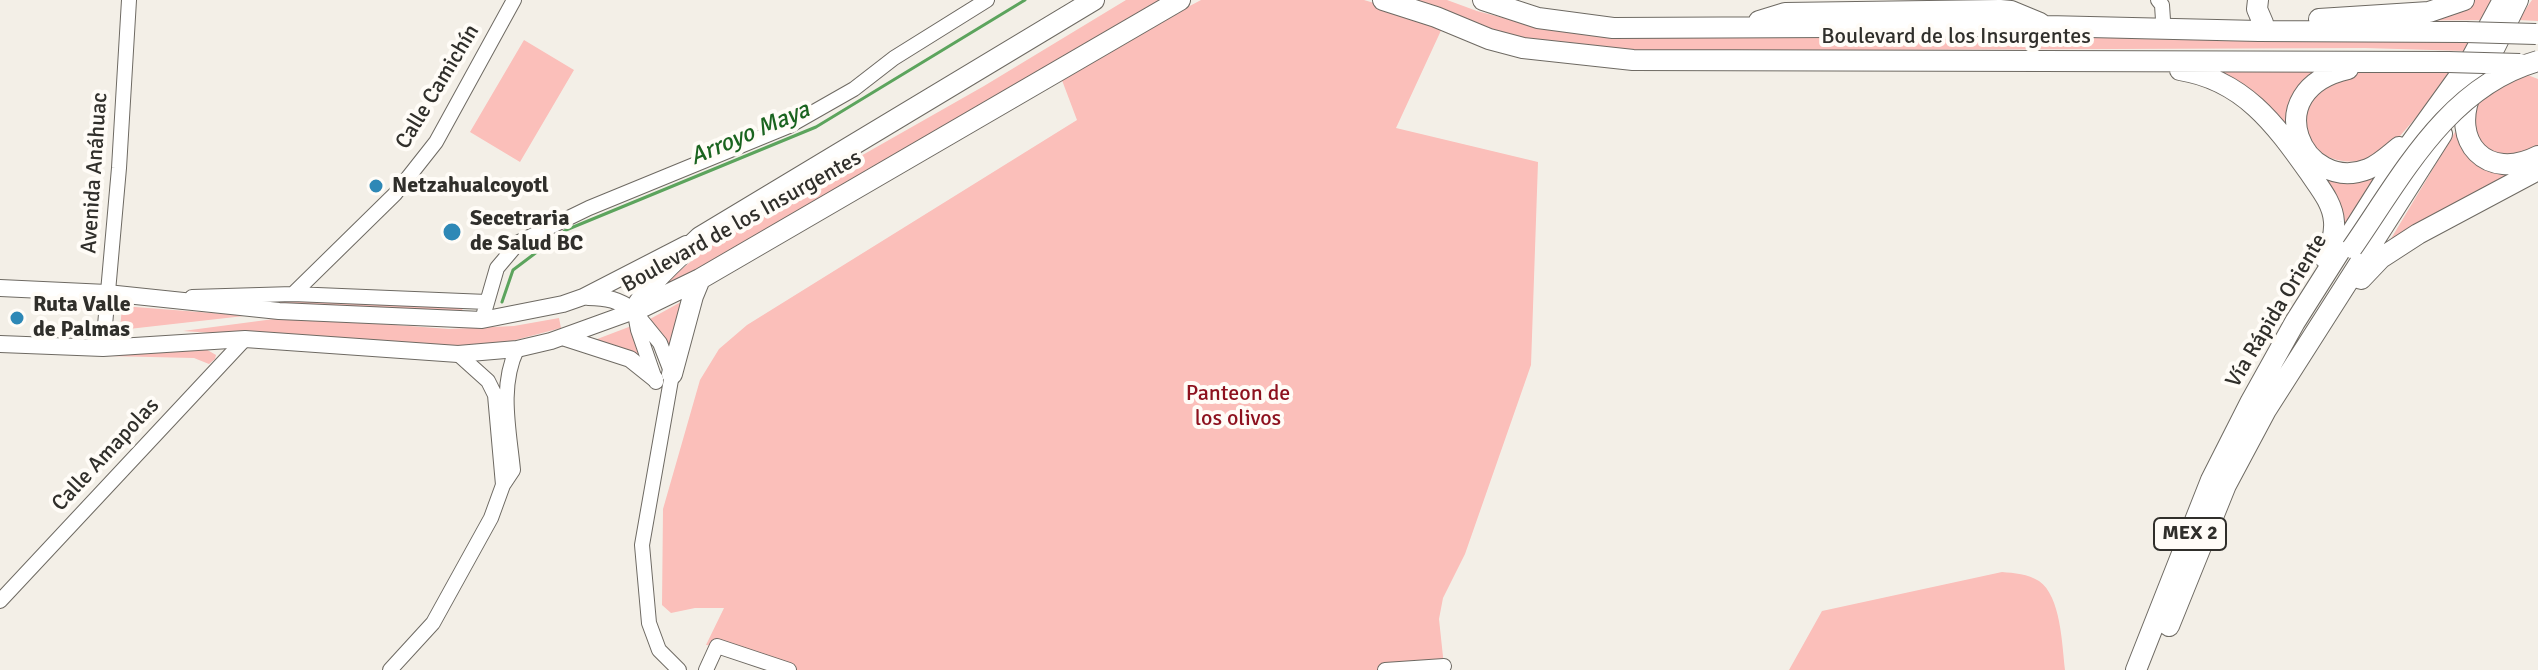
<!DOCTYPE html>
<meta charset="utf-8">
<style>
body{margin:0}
canvas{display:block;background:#f3efe7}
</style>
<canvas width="2538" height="670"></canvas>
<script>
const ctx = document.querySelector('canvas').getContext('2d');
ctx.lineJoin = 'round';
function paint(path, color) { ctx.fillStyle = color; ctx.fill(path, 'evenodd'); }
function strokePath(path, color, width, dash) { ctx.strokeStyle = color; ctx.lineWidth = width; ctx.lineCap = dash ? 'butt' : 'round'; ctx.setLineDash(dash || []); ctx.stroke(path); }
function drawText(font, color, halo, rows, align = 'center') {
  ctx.font = font + ' Signika,sans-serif'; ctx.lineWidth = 8; ctx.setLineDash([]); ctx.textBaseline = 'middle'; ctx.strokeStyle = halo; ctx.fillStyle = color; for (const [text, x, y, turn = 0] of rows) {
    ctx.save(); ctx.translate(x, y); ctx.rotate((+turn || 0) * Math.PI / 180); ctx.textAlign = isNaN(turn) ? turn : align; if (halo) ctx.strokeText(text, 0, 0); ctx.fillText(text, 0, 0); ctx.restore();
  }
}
paint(new Path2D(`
 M1126,0H1169L664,292L659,288L689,263L734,228L984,86Z
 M1201,0H1364L1444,24L1396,128L1538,162L1531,365L1465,554L1443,598L1439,619L1444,666L1385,670H789L717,646L706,645L724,608H695L671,613L662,605L663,509L700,380L719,349L747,325L1077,120L1060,75Z
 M1398,0H1447L1477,11L1538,27L1799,34L2476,37L2466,51L2365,48L1612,51L1533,44Z
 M2474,0H2495L2485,20L2367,21L2449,14Z
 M2532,0H2538V21L2518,20Z
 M524,40L574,70L520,162L470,132Z
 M2321,69L2294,109L2316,164L2383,165L2339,238L2333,196L2212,72Z
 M2350,71H2456L2387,151C2354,173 2300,161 2305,113C2306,107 2309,101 2310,95Z
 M2525,74L2538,79V151L2503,160L2473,140L2471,105Z
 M2458,127L2463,145L2531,166L2389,242Z
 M270,297L462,307L463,314L217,300Z
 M690,297L672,353L663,335L650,319Z
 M122,306L238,315L244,316L120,330Z
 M289,317L449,329L514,326L559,318L561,328L489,347L344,342L183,331Z
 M634,325L647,365L592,341Z
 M204,348L216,355L215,359L209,364L194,358L106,356Z
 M2002,572C2014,573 2028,574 2039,581C2061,596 2062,645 2065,670H1789L1822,611Z`), '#fbbfba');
strokePath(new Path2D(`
 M502,302L513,270L566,230L816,127L1025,0`), '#5ca45d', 3);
const minor = new Path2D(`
 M2158,0L2162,5L2163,20
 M293,294L395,194L436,142L514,0
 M192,297L293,294L487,302
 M634,311L660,343L672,374L642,545L649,623L659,650L679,670
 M635,314L638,330L656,382
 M482,320L497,268L519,242L589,208L789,126L854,89L894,58L987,0
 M103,348L119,168L129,0
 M458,354L488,381L495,395L503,485
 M0,601L245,339
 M390,670L433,623L491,518L503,485L513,470C509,429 499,387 517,349
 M706,670L717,646L789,670
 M1385,670L1444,666`);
const major = new Path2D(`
 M0,288L107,293L279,311L482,320L563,304L583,297L686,244
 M588,297C607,297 619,300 634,311
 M562,337L630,359L655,379
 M0,344L103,348L245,339L458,354L517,349L551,341L634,311`);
const highway = new Path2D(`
 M1383,0L1436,17L1489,39L1523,48L1633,60L2448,62
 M1483,0L1538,18L1613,28L2047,26L2259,31L2465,32
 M2258,0L2257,9L2263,23
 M2319,19L2429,12L2464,0
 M1759,21L1785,13L2000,10L2011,11L2040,23
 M2348,69C2255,90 2303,195 2368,169C2380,164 2389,155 2399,147
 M2180,70C2243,80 2275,124 2309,172C2319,187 2333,203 2334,222C2335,235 2331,246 2325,258
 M2472,91C2449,142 2487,182 2538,156
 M2461,103L2495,47L2518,0
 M2361,279L2381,258L2418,234L2538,170
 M634,311L700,279L1180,0
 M634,311C650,281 675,261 700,237L1094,0
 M672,374L693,296L700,279
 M2169,626L2226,485L2266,410L2442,134
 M2136,670L2211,480L2251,401L2295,322L2390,172L2470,61L2503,0`);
strokePath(minor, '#6e6a63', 16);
strokePath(major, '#6e6a63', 18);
strokePath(highway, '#6e6a63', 22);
strokePath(minor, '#fff', 14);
strokePath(major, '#fff', 16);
strokePath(highway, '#fff', 20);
const highwayBridge = new Path2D(`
 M2465,32L2536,34
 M2448,62L2520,64
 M2352,248C2402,176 2448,86 2538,61`);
strokePath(highwayBridge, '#6e6a63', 22, []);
strokePath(highwayBridge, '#fff', 20);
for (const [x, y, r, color] of [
 [376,186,8,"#2e88b6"],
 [452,232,10,"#2e88b6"],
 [17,318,8,"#2e88b6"]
]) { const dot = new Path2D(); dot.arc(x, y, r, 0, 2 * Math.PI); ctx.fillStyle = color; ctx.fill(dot); strokePath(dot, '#fffcf7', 3); }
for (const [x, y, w] of [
 [2190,534,72]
]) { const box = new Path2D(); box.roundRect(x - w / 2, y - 16, w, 32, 6); ctx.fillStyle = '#fffcf7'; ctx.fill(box); strokePath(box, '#302f2b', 2); }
drawText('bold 20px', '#302f2b', null, [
 ["MEX 2",2190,534]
]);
drawText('22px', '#302f2b', '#fffcf7', [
 ["Boulevard de los Insurgentes",1956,37],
 ["Calle Camichín",438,87,-59],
 ["Avenida Anáhuac",95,173,-86],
 ["Boulevard de los Insurgentes",742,222,-29],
 ["Vía Rápida Oriente",2277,311,-59],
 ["Calle Amapolas",106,455,-47]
]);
drawText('bold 22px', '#302f2b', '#fffcf7', [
 ["Netzahualcoyotl",392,186],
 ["Secetraria",470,219],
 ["de Salud BC",470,244],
 ["Ruta Valle",33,305],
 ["de Palmas",33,330]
], 'left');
drawText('22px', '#8d111e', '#fffcf7', [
 ["Panteon de",1238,394],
 ["los olivos",1238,419]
]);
drawText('italic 24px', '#1a641f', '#fffcf7', [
 ["Arroyo Maya",750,134,-23]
]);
</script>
